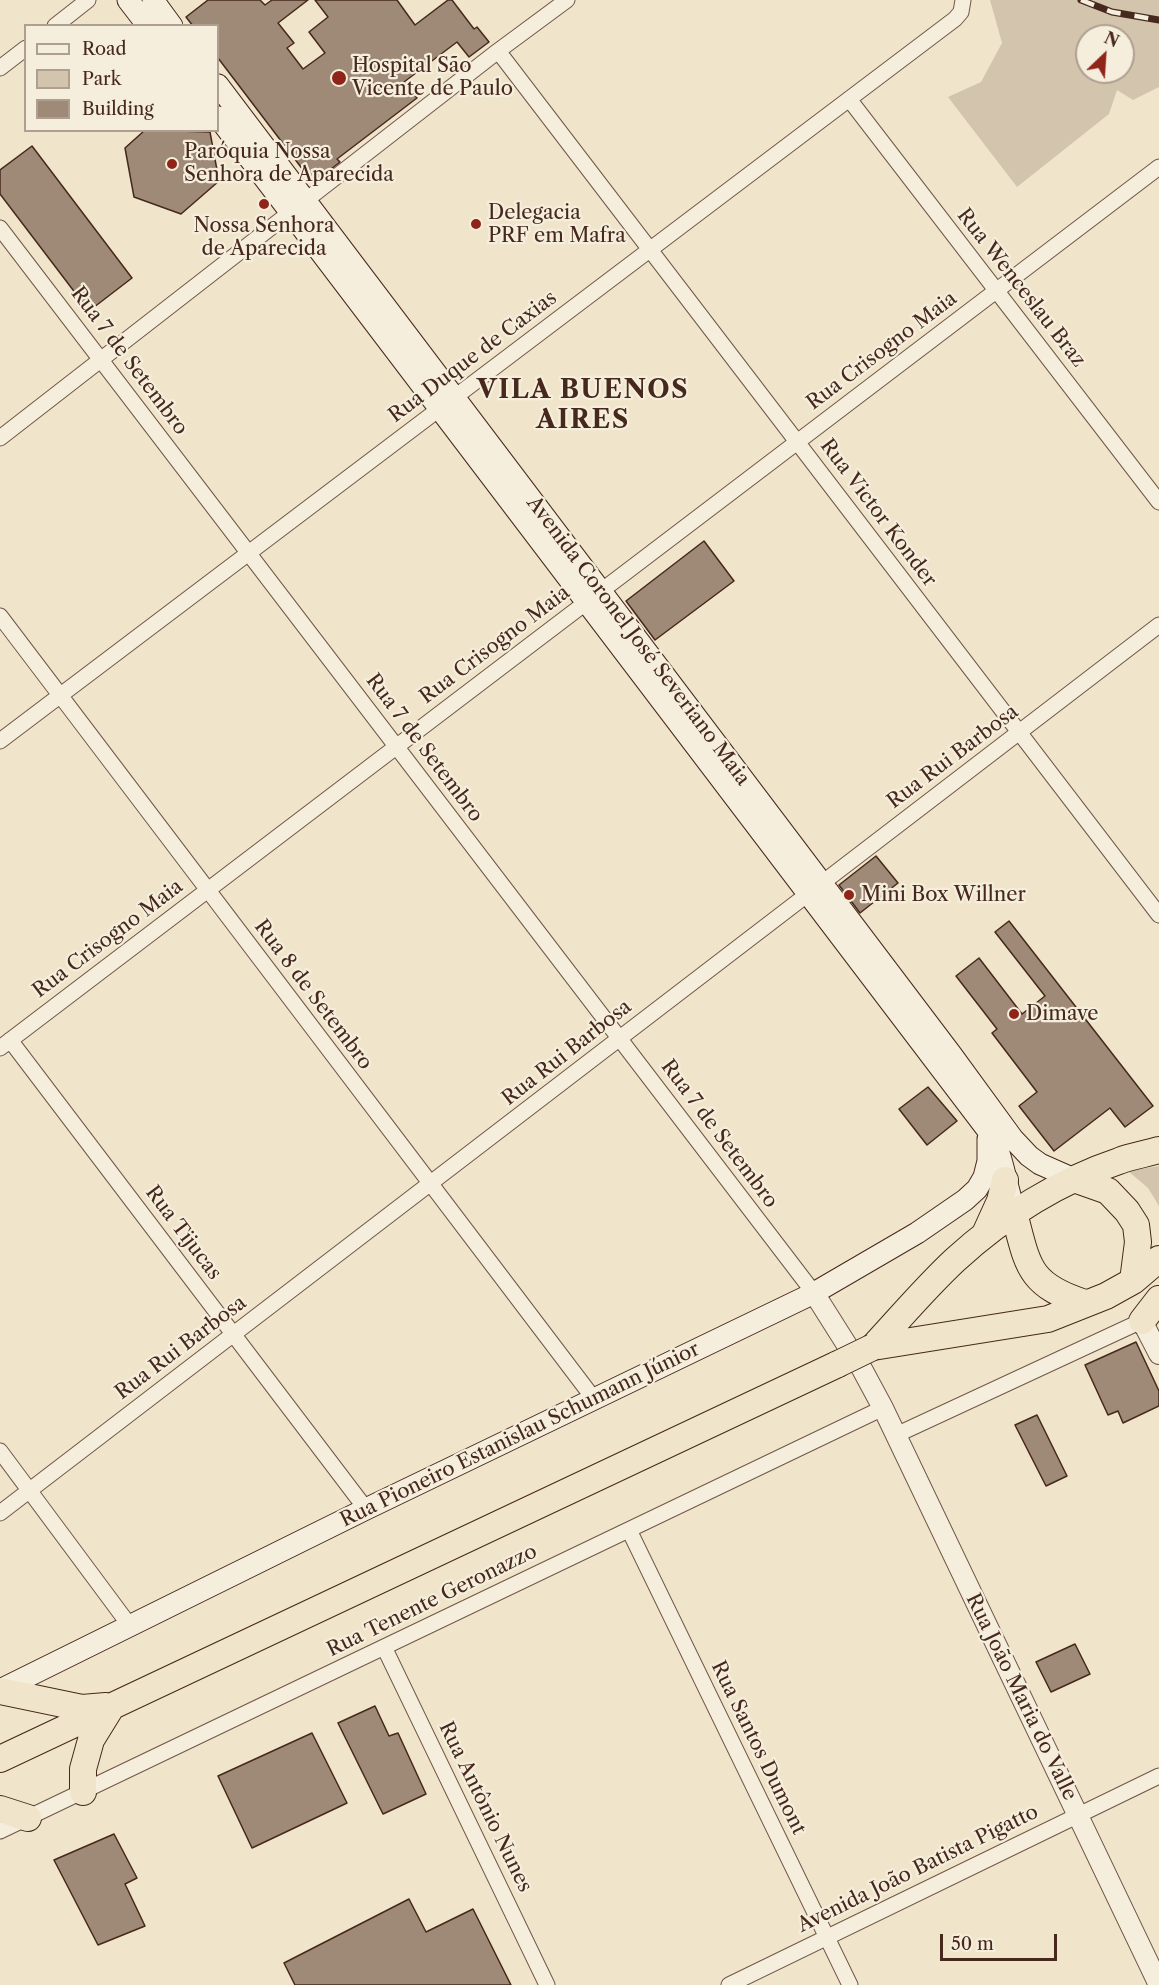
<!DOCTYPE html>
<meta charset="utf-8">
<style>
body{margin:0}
#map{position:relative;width:1159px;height:1985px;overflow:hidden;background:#f0e5cb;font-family:"Libre Caslon Text",serif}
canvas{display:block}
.legend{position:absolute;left:24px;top:24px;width:195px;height:108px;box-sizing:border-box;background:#f5eedd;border:2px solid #af9f90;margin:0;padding:8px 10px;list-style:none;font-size:18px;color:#46281c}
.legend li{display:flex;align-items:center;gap:12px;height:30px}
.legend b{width:30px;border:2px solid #af9f90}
.north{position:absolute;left:1075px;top:24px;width:60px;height:60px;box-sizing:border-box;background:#f5eedd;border:2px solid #af9f90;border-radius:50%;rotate:25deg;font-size:16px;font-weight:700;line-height:24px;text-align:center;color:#46281c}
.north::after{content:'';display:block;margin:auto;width:21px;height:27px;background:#8f2418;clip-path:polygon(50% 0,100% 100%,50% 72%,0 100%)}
.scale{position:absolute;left:940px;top:1934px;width:117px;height:27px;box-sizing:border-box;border:3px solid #46281c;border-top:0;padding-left:8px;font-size:18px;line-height:21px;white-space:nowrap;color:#46281c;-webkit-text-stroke:4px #f5eedd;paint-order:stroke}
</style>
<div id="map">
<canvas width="1159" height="1985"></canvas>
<ul class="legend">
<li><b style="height:8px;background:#f5eedd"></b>Road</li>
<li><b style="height:16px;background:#d3c5ad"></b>Park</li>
<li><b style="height:16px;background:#9e8a77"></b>Building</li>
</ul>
<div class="north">N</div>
<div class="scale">50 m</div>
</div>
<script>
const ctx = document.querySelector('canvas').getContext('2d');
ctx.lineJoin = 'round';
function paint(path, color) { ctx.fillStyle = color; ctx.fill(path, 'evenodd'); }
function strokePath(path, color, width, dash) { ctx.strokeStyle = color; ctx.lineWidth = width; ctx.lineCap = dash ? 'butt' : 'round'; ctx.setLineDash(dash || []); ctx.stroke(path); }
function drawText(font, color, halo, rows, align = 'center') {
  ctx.font = font + ' "Libre Caslon Text",serif'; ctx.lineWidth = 4.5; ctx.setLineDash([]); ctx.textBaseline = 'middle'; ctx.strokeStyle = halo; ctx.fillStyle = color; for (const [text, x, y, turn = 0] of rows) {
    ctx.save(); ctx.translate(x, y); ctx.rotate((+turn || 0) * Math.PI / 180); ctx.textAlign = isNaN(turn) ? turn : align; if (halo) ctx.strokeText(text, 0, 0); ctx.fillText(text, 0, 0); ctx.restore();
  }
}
paint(new Path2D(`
 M990,0H1159V87L1133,100L1117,90L1109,114L1017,187L948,97L981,82L1002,43ZM1087,36H1123V72H1087Z
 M1159,1166V1206L1148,1188L1128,1171Z`), '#d3c5ad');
const building = new Path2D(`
 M208,0H260L265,5L272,0H308L278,23L294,43L287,48L303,69L325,53L309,32L328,17L315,0H397L415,25L448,0H452L474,29L477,27L489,42L469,57L457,42L404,82L417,98L337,159L340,162L313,183L218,58V26H193L186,17Z
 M145,130L210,132L219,181L181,214L134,197L125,148Z
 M32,146L132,278L89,311L0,194V170Z
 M704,541L734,581L655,640L626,601Z
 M876,856L898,883L860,913L839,885Z
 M1009,921L1153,1106L1125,1127L1110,1108L1054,1151L1019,1106L1037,1092L992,1033L997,1029L956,976L979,958L1022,1014L1045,996L995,932Z
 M928,1087L957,1121L927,1145L899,1109Z
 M1136,1342L1159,1391V1406L1123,1423L1118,1411L1108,1415L1085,1365Z
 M1037,1415L1067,1476L1046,1486L1015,1425Z
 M1075,1644L1090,1674L1051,1692L1036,1662Z
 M375,1706L389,1736L398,1733L426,1794L383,1814L338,1723Z
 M312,1733L347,1803L252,1848L218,1776Z
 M114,1834L137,1878L125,1884L145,1926L98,1945L54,1860Z
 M409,1899L426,1932L473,1909L511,1985H295L284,1963Z`);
paint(building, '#9e8a77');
strokePath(building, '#46281c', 1.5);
const minor = new Path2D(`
 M55,26L88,0
 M498,51L1159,915
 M0,68L26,48
 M849,99L1159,502
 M0,228L814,1293
 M0,438L498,51L567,0
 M0,616L594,1399
 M0,741L955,19L961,12L963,0
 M10,1040L366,1509
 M0,1048L1159,167
 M896,1435L1148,1318
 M0,1451L130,1626
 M0,1513L1159,625
 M629,1530L850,1985
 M384,1647L547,1985
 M0,1831L883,1408
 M729,1985L1159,1776`);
const tertiary = new Path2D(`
 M814,1293L862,1369L883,1408L1159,1985
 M1142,1321L1159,1354`);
const secondary = new Path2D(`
 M128,0L148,26
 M153,0L172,26
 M218,85L951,1054L1013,1139L1029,1156L1040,1164L1074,1179
 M218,117L989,1132C1001,1150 1004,1174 1010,1195
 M0,1690L366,1509L814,1293L917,1233L965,1200L977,1189L984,1177L988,1161V1139`);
const trunk = new Path2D(`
 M1074,1179L1108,1191L1127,1211L1136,1225L1138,1242L1133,1281
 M1014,1213C1028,1266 1028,1285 1085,1303
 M985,1234L1000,1201L1005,1180
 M1142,1321L1159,1299
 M873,1347C900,1318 926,1287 955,1260C1002,1217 1059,1181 1119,1161C1132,1156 1146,1154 1159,1150
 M873,1347L1048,1319L1106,1296L1133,1281L1159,1259
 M0,1691L82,1708L106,1706
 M0,1759L838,1364
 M83,1792V1769L91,1740L112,1706
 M0,1809L28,1818`);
strokePath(minor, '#705748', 17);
strokePath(tertiary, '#705748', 22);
strokePath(secondary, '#46281c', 23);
strokePath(trunk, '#46281c', 28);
strokePath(minor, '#f5eedd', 15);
strokePath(tertiary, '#f5eedd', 20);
strokePath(secondary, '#f5eedd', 21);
strokePath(trunk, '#f0e5cb', 26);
const rail = new Path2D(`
 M1081,0L1112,12L1159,20`);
strokePath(rail, '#46281c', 7);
strokePath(rail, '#f5eedd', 4.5, [14]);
const trunkBridge = new Path2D(`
 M838,1364L873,1347`);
strokePath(trunkBridge, '#46281c', 28, []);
strokePath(trunkBridge, '#f0e5cb', 26);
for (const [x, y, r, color] of [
 [339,78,8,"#8f2418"],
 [172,164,6,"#8f2418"],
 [264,204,6,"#8f2418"],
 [476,224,6,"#8f2418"],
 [849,895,6,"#8f2418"],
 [1014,1014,6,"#8f2418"]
]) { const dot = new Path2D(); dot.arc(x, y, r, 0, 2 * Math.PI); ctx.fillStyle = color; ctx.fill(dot); strokePath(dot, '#f5eedd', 2); }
drawText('20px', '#46281c', '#f5eedd', [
 ["Hospital São",352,66],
 ["Vicente de Paulo",352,89],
 ["Paróquia Nossa",184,152],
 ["Senhora de Aparecida",184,175],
 ["Delegacia",488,213],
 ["PRF em Mafra",488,236],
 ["Nossa Senhora",264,226,"center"],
 ["de Aparecida",264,249,"center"],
 ["Mini Box Willner",861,895],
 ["Dimave",1026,1014]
], 'left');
drawText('20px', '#46281c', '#f5eedd', [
 ["Rua Wenceslau Braz",1021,288,52],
 ["Rua Crisogno Maia",882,351,-37],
 ["Rua Duque de Caxias",473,357,-37],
 ["Rua 7 de Setembro",129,361,53],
 ["Rua Victor Konder",878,513,53],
 ["Avenida Coronel José Severiano Maia",638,641,53],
 ["Rua Crisogno Maia",495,645,-37],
 ["Rua 7 de Setembro",424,748,53],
 ["Rua Rui Barbosa",953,757,-37],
 ["Rua Crisogno Maia",108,939,-37],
 ["Rua 8 de Setembro",313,995,53],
 ["Rua Rui Barbosa",567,1053,-38],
 ["Rua 7 de Setembro",719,1134,53],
 ["Rua Tijucas",183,1233,53],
 ["Rua Rui Barbosa",181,1348,-37],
 ["Rua Pioneiro Estanislau Schumann Júnior",520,1435,-26],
 ["Rua Tenente Geronazzo",432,1601,-26],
 ["Rua João Maria do Valle",1021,1697,64],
 ["Rua Santos Dumont",758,1748,64],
 ["Rua Antônio Nunes",485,1807,64],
 ["Avenida João Batista Pigatto",918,1869,-26]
]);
ctx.letterSpacing = '1.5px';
drawText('bold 26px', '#46281c', '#f5eedd', [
 ["VILA BUENOS",583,390],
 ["AIRES",583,420]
]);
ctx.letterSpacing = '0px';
</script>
